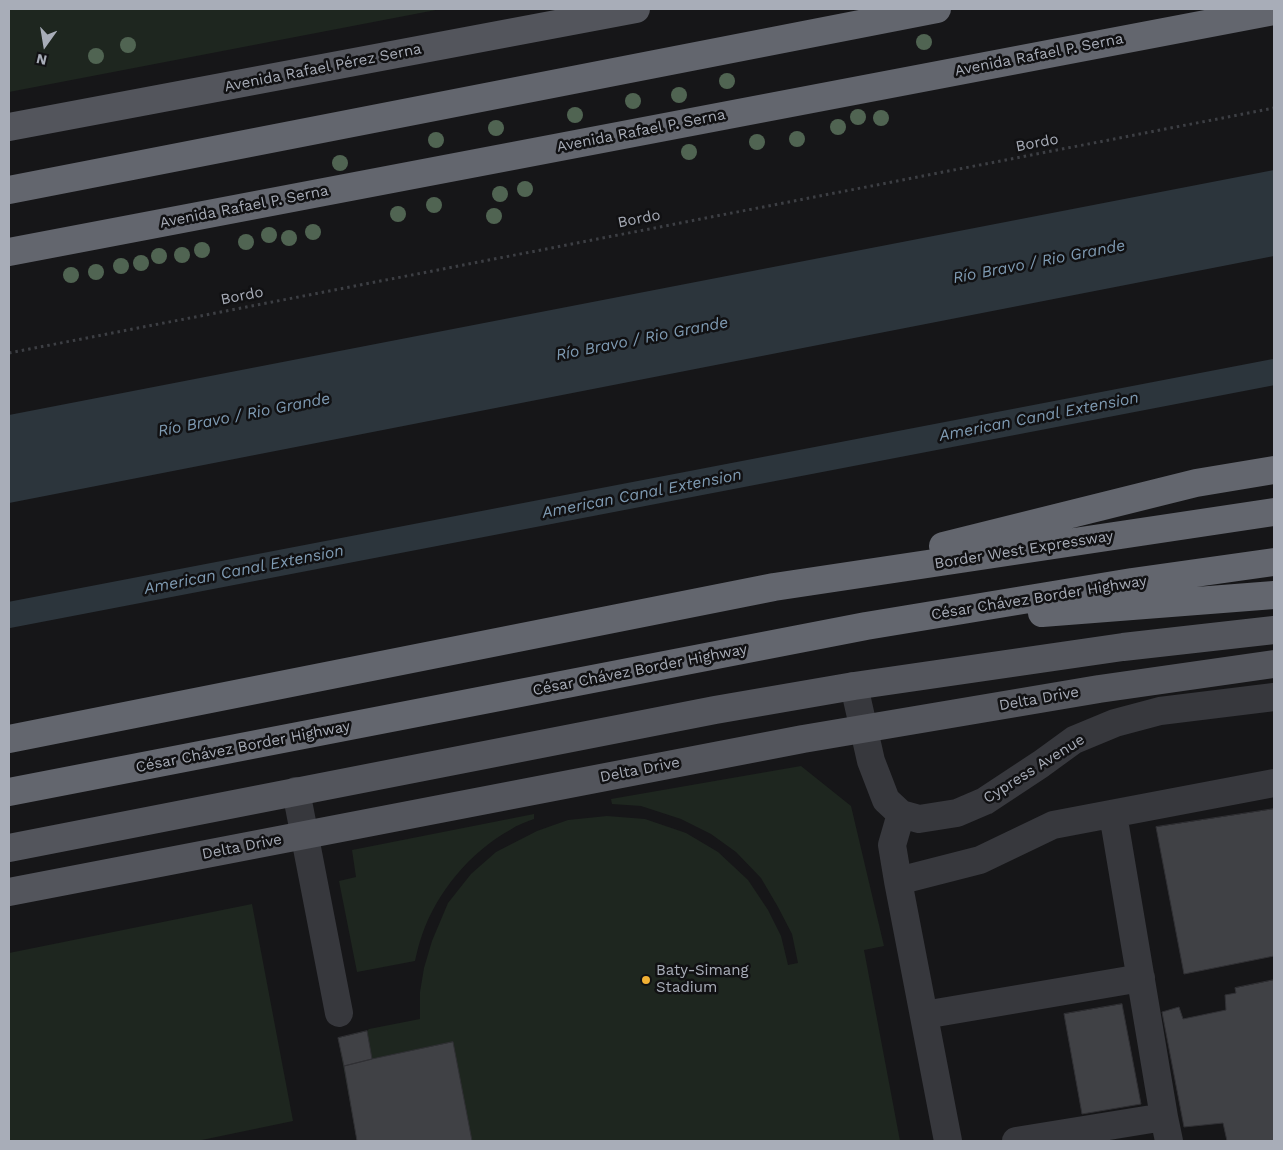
<!DOCTYPE html>
<meta charset="utf-8">
<style>
body{margin:0}
#map{position:relative;width:1283px;height:1150px;overflow:hidden;background:#161618;font-family:"Work Sans",sans-serif}
canvas{display:block}
.frame{position:absolute;inset:0;border:10px solid #a8adb8;pointer-events:none}
.north{position:absolute;left:20px;top:20px;width:50px;height:50px;-webkit-text-stroke:4px #111113;paint-order:stroke;rotate:193deg;font-size:14px;font-weight:700;line-height:20px;text-align:center;color:#a8adb8}
.north::after{content:'';display:block;margin:auto;width:18px;height:22px;background:#a8adb8;clip-path:polygon(50% 0,100% 100%,50% 72%,0 100%)}
</style>
<div id="map">
<canvas width="1283" height="1150"></canvas>
<div class="frame"></div>
<div class="north">N</div>
</div>
<script>
const ctx = document.querySelector('canvas').getContext('2d');
ctx.lineJoin = 'round';
function paint(path, color) { ctx.fillStyle = color; ctx.fill(path, 'evenodd'); }
function strokePath(path, color, width, dash) { ctx.strokeStyle = color; ctx.lineWidth = width; ctx.lineCap = dash ? 'butt' : 'round'; ctx.setLineDash(dash || []); ctx.stroke(path); }
function drawText(font, color, halo, rows, align = 'center') {
  ctx.font = font + ' "Work Sans",sans-serif'; ctx.lineWidth = 5; ctx.setLineDash([]); ctx.textBaseline = 'middle'; ctx.strokeStyle = halo; ctx.fillStyle = color; for (const [text, x, y, turn = 0] of rows) {
    ctx.save(); ctx.translate(x, y); ctx.rotate((+turn || 0) * Math.PI / 180); ctx.textAlign = isNaN(turn) ? turn : align; if (halo) ctx.strokeText(text, 0, 0); ctx.fillText(text, 0, 0); ctx.restore();
  }
}
paint(new Path2D(`
 M9,9H441L9,92Z
 M801,766L851,806L884,946L864,950L900,1141H357L338,1038L367,1031L369,1029L420,1019V992L424,968L432,941L448,903L471,874L496,852L537,831L568,820L607,816L645,819L686,833L718,852L748,880L768,910L781,936L788,965L798,963L792,934L778,907L761,878L736,852L711,834L681,819L641,806L612,804L611,799Z
 M534,814V819C526,822 517,825 510,830C470,852 437,892 422,935C419,943 417,952 415,961L357,972L339,881L356,877L352,850Z
 M252,904L293,1121L197,1141H9V953Z`), '#1e261f');
paint(new Path2D(`
 M1274,170V256L9,503V415Z`), '#2c353c');
strokePath(new Path2D(`
 M9,615L1274,372`), '#2c353c', 26);
const building = new Path2D(`
 M1274,809V956L1184,974L1156,827Z
 M1274,980V1141H1227L1223,1123L1184,1127L1162,1012L1179,1007L1183,1019L1226,1010L1225,995L1236,993L1235,988Z
 M1122,1004L1141,1104L1082,1114L1064,1014Z
 M367,1031L372,1059L344,1066L338,1038Z
 M453,1042L472,1141H357L344,1066L372,1059Z`);
paint(building, '#404145');
strokePath(building, '#303034', 1);
strokePath(new Path2D(`
 M9,353L1274,108`), '#3d3f44', 3, [2.5, 4]);
strokePath(new Path2D(`
 M854,686L871,761L886,800L901,814L919,819L957,813L985,801L1041,764L1074,740L1115,723L1160,711L1274,697
 M296,791L339,1013
 M1113,814L1164,1117
 M898,881L892,845L901,814
 M924,1015L1141,978
 M948,1141L898,881L980,860L1053,825L1274,783
 M1016,1141L1164,1117L1169,1141`), '#37383d', 28);
strokePath(new Path2D(`
 M9,127L636,9
 M9,848L715,710L854,686L1123,647L1274,630
 M9,892L803,739L1099,689L1274,664`), '#53555c', 28);
strokePath(new Path2D(`
 M9,190L937,9
 M9,252L1274,11
 M943,546L1196,483L1274,470
 M1042,613L1274,595
 M9,739L774,587L1274,512
 M9,792L866,626L1132,582L1274,562`), '#63666e', 28);
ctx.fillStyle = '#506452';
for (const [x, y] of [
 [924,42],
 [128,45],
 [96,56],
 [727,81],
 [679,95],
 [633,101],
 [575,115],
 [858,117],
 [881,118],
 [838,127],
 [496,128],
 [797,139],
 [436,140],
 [757,142],
 [689,152],
 [340,163],
 [525,189],
 [500,194],
 [434,205],
 [398,214],
 [494,216],
 [313,232],
 [269,235],
 [289,238],
 [246,242],
 [202,250],
 [182,255],
 [159,256],
 [141,263],
 [121,266],
 [96,272],
 [71,275]
]) { ctx.beginPath(); ctx.arc(x, y, 8, 0, 2 * Math.PI); ctx.fill(); }
for (const [x, y, r, color] of [
 [646,980,5,"#f2b134"]
]) { const dot = new Path2D(); dot.arc(x, y, r, 0, 2 * Math.PI); ctx.fillStyle = color; ctx.fill(dot); strokePath(dot, '#111113', 2); }
drawText('15px', '#a8adb8', '#111113', [
 ["Avenida Rafael P. Serna",1039,55,-11],
 ["Avenida Rafael Pérez Serna",323,68,-11],
 ["Avenida Rafael P. Serna",641,131,-11],
 ["Bordo",1037,143,-11],
 ["Avenida Rafael P. Serna",244,207,-11],
 ["Bordo",639,219,-11],
 ["Bordo",242,296,-11],
 ["Border West Expressway",1024,550,-9],
 ["César Chávez Border Highway",1039,598,-9],
 ["César Chávez Border Highway",640,670,-11],
 ["Delta Drive",1039,699,-10],
 ["César Chávez Border Highway",243,747,-11],
 ["Cypress Avenue",1034,769,-32],
 ["Delta Drive",640,770,-11],
 ["Delta Drive",242,847,-11]
]);
drawText('15px', '#a8adb8', '#111113', [
 ["Baty-Simang",656,971],
 ["Stadium",656,988]
], 'left');
drawText('italic 16px', '#7f9bb3', '#111113', [
 ["Río Bravo / Rio Grande",1039,262,-11],
 ["Río Bravo / Rio Grande",642,339,-11],
 ["Río Bravo / Rio Grande",244,415,-11],
 ["American Canal Extension",1039,417,-11],
 ["American Canal Extension",642,494,-11],
 ["American Canal Extension",244,570,-11]
]);
</script>
